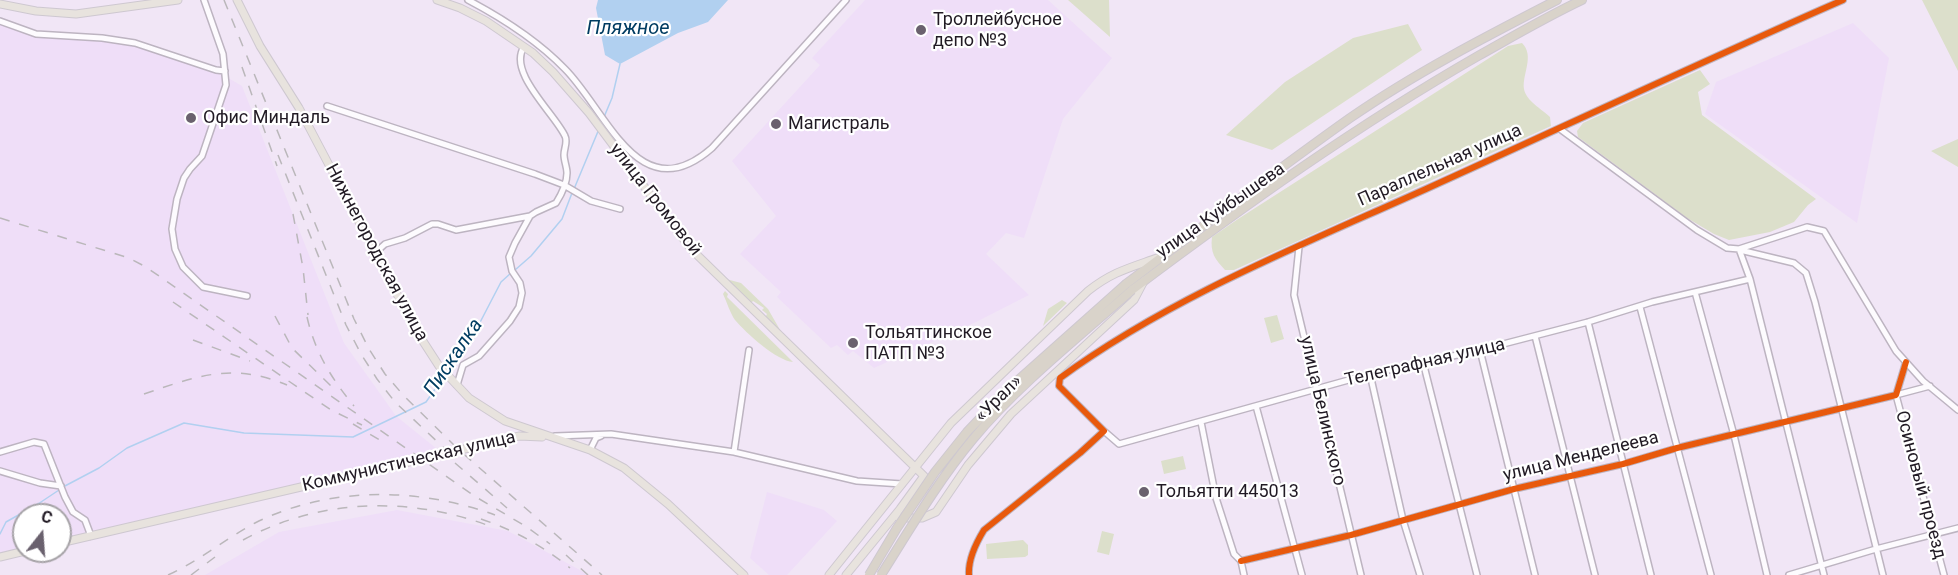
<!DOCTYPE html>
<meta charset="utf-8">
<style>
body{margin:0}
#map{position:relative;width:1958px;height:575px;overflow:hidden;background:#f1e6f6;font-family:Roboto,sans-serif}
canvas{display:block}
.north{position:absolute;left:12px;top:503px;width:60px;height:60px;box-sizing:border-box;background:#fff;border:2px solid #a6a3a7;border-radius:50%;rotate:17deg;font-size:16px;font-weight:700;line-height:24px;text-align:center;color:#211a24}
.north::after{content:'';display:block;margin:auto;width:21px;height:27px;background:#6a616e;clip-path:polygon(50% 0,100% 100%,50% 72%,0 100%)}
</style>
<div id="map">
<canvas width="1958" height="575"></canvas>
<div class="north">С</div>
</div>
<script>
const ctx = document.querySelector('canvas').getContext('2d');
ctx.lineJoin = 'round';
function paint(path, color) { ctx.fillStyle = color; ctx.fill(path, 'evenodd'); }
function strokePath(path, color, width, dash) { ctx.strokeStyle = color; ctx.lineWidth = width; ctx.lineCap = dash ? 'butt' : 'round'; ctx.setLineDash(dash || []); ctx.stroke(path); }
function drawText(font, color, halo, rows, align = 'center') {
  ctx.font = font + ' Roboto,sans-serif'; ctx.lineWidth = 4.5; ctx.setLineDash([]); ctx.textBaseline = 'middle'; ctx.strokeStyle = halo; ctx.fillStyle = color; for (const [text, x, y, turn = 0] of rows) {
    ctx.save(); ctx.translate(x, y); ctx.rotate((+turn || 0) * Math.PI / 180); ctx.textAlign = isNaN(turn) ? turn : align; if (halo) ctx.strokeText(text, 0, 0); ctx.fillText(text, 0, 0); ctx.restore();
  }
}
paint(new Path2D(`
 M865,0H1048L1112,58L1063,119L1024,238L1006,233L986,254L1029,295L976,322L904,355L898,353L896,358L874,368L853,351L848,355L837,345L831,348L777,297L781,292L740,254L776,216L732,161L820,65L812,58Z
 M1853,23L1889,58L1857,223L1705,114L1716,82Z
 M0,24L37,37L104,40L136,45L223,75L242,86L344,343L396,416L442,453L60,541V515H24V549L0,555Z
 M767,492L824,510L837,521L787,575H769L750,558Z
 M397,510L508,531L589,575H205L279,532Z`), '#efdef8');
paint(new Path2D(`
 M1068,0H1109L1110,37Z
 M1922,0H1958V71Z
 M1408,24L1422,50L1272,150L1226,135L1285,82L1353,38Z
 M1522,43C1535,56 1522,74 1524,89C1526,101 1542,109 1550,117L1551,126L1234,270H1225C1215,259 1210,253 1212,237L1238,219L1508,46Z
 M1700,70L1710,84L1698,92L1702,115L1816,199L1808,205L1794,222L1770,232L1729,240L1714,234L1687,218L1578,137L1577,131L1583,123Z
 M1958,139V167L1931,151Z
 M726,279L741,283L768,309L783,335L765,318L767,314L762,310L764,308L753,301L751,303Z
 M725,291L728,294L727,297L793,362C777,361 746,333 735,320C730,313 727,302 723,294Z
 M1062,300L1067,303L1043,326L1048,309Z
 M1277,315L1284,339L1271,343L1264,318Z
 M1183,456L1186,469L1164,474L1161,461Z
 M1102,531L1114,534L1109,555L1097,552Z
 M1023,540L1028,545V555L1025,557L987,559L986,544Z`), '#dcdfcb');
paint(new Path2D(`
 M598,0H728L708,22L678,33L620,64L605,55L596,8Z`), '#b1d0f0');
strokePath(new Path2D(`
 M604,117L612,98L620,64
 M574,189L599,129
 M515,270L531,256L562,219L572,193
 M447,371L475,332L501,282L511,273
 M63,487L99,468L127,448L184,423L244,433L353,437L426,402L445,375
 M0,534L6,522L38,504L59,490`), '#b1d0f0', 1.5);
const minor = new Path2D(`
 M204,0L223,54L226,85L202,156L190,169L184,178L177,199L172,229L175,249L183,267L203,287L247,296
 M468,0C504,19 537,40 565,69C607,111 639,212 712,148L846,0
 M0,21L36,34L102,38L135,43L216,70L225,71
 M327,106L535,174L564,185L591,201L620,209
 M1560,129L1697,230L1727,248L1739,249L1807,227L1824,231L1896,351L1923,381L1958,410
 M1299,247L1294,295L1361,575
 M1739,249L1750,279L1824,575
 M1740,250L1794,263L1806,273L1815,302L1883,575
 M375,253L385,244L405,238L432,224H438L456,230L530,216
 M1695,292L1734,435L1767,575
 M1640,307L1711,575
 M1588,322L1651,575
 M1535,336L1595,575
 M1480,350L1535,575
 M1423,362L1477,575
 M1370,374L1403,520L1420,575
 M457,385L463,365L479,356L510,321L519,307L522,293L520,283L512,271L509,257L515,243L530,216L536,212L556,203C561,195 567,183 567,173C567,167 564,161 564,155C564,148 568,142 565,136C555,114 507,72 524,47
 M1930,386L1896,395L1944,575
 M1256,406L1302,575
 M1201,422L1216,498L1234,554L1241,561L1244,575
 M1104,431L1119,444L1370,374L1480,350L1588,322L1652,302L1750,279
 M555,436L611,434L734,452L857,481L902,484
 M590,450L596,438L601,436
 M0,452L34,442L44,444L65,497L73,512L85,520L91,536
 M734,452L749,350
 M0,471L40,483L61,486
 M1241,561L1351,535L1514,489L1623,464L1677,448L1896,395L1906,362
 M969,575C968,560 976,543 984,530L1080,453L1104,431L1059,386L1060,378C1171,297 1302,245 1426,189C1565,126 1703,61 1843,0
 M1789,575L1876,549L1958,528`);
const major = new Path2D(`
 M237,0L260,46L299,108L417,332L439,366L469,398L505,421L590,450L624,468L668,504L744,575
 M437,0L460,8L486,21L533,53L553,72L589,113L691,249L924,476L900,509L846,575
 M0,4L36,11L76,14L178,0
 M899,518H922L936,512L968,465L1011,414L1134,300L1144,281
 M60,543L499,441L519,436L542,437
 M0,557L25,551
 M829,575L951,423L1088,291C1112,272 1129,268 1157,258`);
const highway = new Path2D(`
 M1126,284C1200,228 1274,172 1350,118C1415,73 1487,36 1557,0
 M1132,290C1244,206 1356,126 1478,56C1512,37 1546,17 1582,0`);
strokePath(minor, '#bdb4c1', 8);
strokePath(major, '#cec8d0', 9);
strokePath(highway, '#cec8d0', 10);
strokePath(minor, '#fdfbfe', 5);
strokePath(major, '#e8e3de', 7);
strokePath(highway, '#d9d3ca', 8);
strokePath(new Path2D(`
 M224,0L354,319L369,349L385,374L404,396L459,450L602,575
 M242,67L277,166
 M278,155L346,325L361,354L377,379L395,402L444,448
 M293,214L303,268L308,315
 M0,218L129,258L146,267L476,497L527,527L550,544
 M173,302L331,410L362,425
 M275,316L292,348L331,386
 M307,317C315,352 331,378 354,406
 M193,340L250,361
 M144,394C197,376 232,362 287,385
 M353,424L383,442
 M455,463L507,508
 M481,519C514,530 543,546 570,568
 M243,540C318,499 407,496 487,525
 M566,555L588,575
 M168,575C199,561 225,539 255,523C329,486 418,487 495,515
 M191,575L215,557`), '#bab7ba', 1.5, [10, 10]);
const highwayBridge = new Path2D(`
 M869,575L897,528L935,472L967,432L1007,390L1126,284
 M881,575C910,529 938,481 973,439C1017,386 1080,336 1132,290`);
strokePath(highwayBridge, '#cec8d0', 10, []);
strokePath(highwayBridge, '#d9d3ca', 8);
strokePath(new Path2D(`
 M1241,561L1351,535L1514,489L1623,464L1677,448L1896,395L1906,362
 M969,575C968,560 976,543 984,530L1080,453L1104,431L1059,386L1060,378C1171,297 1302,245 1426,189C1565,126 1703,61 1843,0`), '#e8590c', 6);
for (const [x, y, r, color] of [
 [921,30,6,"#6a616e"],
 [191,118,6,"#6a616e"],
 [776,124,6,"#6a616e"],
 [853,343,6,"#6a616e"],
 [1144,492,6,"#6a616e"]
]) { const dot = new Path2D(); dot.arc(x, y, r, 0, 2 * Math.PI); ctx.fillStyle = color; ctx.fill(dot); strokePath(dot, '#fff', 2); }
drawText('18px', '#211a24', '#fff', [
 ["Троллейбусное",933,20],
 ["депо №3",933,41],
 ["Офис Миндаль",203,118],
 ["Магистраль",788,124],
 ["Тольяттинское",865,333],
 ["ПАТП №3",865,354],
 ["Тольятти 445013",1156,492]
], 'left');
drawText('18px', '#211a24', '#fff', [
 ["Параллельная улица",1440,166,-24],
 ["улица Громовой",655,200,52],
 ["улица Куйбышева",1221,211,-35],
 ["Нижнегородская улица",376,253,62],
 ["Телеграфная улица",1425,363,-13],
 ["«Урал»",999,399,-45],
 ["улица Белинского",1322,411,77],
 ["улица Менделеева",1581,457,-14],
 ["Коммунистическая улица",409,462,-13],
 ["Осиновый проезд",1920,485,75]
]);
drawText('italic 20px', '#003c61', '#fff', [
 ["Пляжное",628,29],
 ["Пискалка",454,358,-56]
]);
</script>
